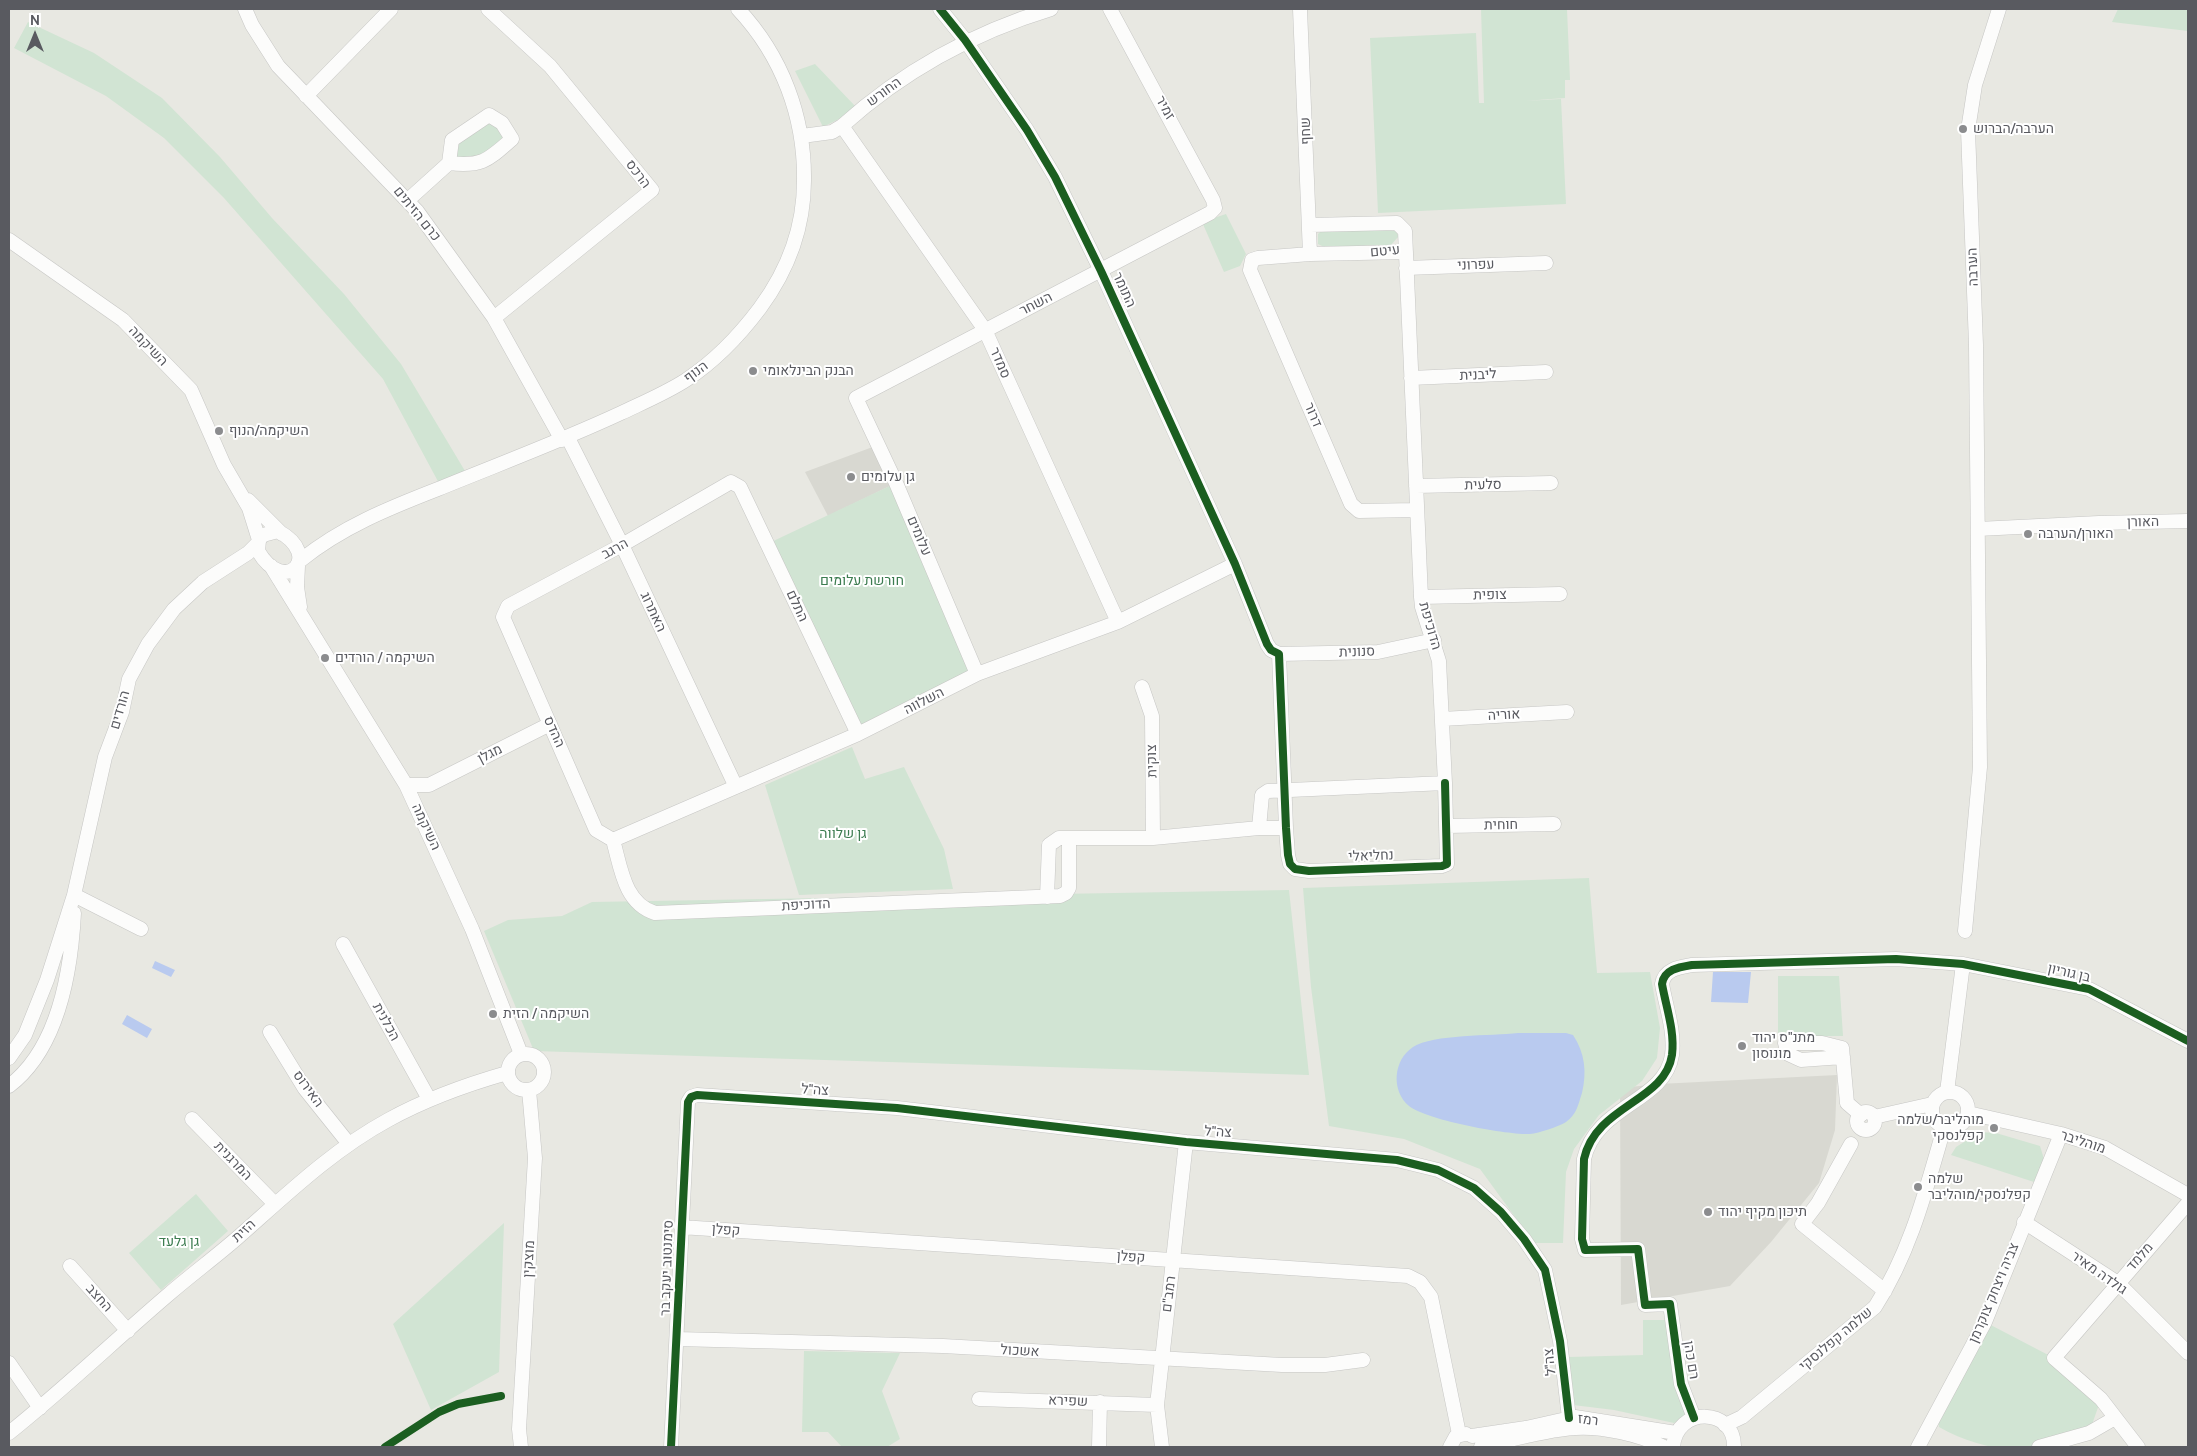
<!DOCTYPE html>
<meta charset="utf-8">
<style>
body{margin:0}
#map{position:relative;width:2197px;height:1456px;overflow:hidden;background:#e8e8e2;font-family:Cabin,sans-serif}
canvas{display:block}
.frame{position:absolute;inset:0;border:10px solid #595a60;pointer-events:none}
.north{position:absolute;left:10px;top:10px;width:50px;height:50px;-webkit-text-stroke:4px #fff;paint-order:stroke;rotate:0deg;font-size:14px;font-weight:700;line-height:20px;text-align:center;color:#595a60}
.north::after{content:'';display:block;margin:auto;width:18px;height:22px;background:#595a60;clip-path:polygon(50% 0,100% 100%,50% 72%,0 100%)}
</style>
<div id="map">
<canvas width="2197" height="1456"></canvas>
<div class="frame"></div>
<div class="north">N</div>
</div>
<script>
const ctx = document.querySelector('canvas').getContext('2d');
ctx.lineJoin = 'round';
function paint(path, color) { ctx.fillStyle = color; ctx.fill(path, 'evenodd'); }
function strokePath(path, color, width, dash) { ctx.strokeStyle = color; ctx.lineWidth = width; ctx.lineCap = dash ? 'butt' : 'round'; ctx.setLineDash(dash || []); ctx.stroke(path); }
function drawText(font, color, halo, rows, align = 'center') {
  ctx.font = font + ' Cabin,Heebo,sans-serif'; ctx.lineWidth = 4; ctx.setLineDash([]); ctx.textBaseline = 'middle'; ctx.strokeStyle = halo; ctx.fillStyle = color; for (const [text, x, y, turn = 0] of rows) {
    ctx.save(); ctx.translate(x, y); ctx.rotate((+turn || 0) * Math.PI / 180); ctx.textAlign = isNaN(turn) ? turn : align; if (halo) ctx.strokeText(text, 0, 0); ctx.fillText(text, 0, 0); ctx.restore();
  }
}
paint(new Path2D(`
 M878,445L896,483L828,516L805,472Z
 M1837,1075L1835,1130L1819,1183L1771,1242L1730,1286L1621,1305L1620,1088L1659,1084Z`), '#d8d8d1');
paint(new Path2D(`
 M1481,9H1567L1570,80H1565V98L1524,101L1561,99L1566,204L1378,213L1370,38L1476,33L1479,103H1484Z
 M2118,9H2188V31L2112,22Z
 M28,22L94,53L162,98L220,157L272,218L344,294L401,364L468,476L441,487L383,379L224,198L164,138L106,96L14,48Z
 M815,64L856,107L845,116L823,127L795,71Z
 M489,115L512,139L490,158L449,163L452,140Z
 M1226,214L1246,254L1240,266L1224,272L1202,222Z
 M1390,229L1397,232L1398,237L1391,245L1324,247L1318,244V234L1321,231Z
 M896,483L977,674L858,734L767,544Z
 M852,747L865,779L904,767L944,849L953,889L799,895L765,785Z
 M1589,878L1597,973L1650,972L1660,1028L1657,1058L1642,1081L1599,1115L1574,1149L1566,1172L1563,1243H1534L1480,1169L1404,1139L1329,1126L1311,987L1303,888Z
 M1289,890L1309,1075L534,1051L484,931L508,920L562,916L592,902Z
 M1778,976H1839L1843,1036H1778Z
 M1980,1132L1996,1133L2040,1146L2044,1159L2034,1182L1951,1155L1956,1147Z
 M196,1194L228,1231L161,1290L129,1253Z
 M504,1223L499,1372L431,1410L393,1324Z
 M1643,1320H1668L1687,1415L1674,1423L1614,1410L1573,1405L1569,1357L1643,1355Z
 M1985,1322L2054,1358L2101,1399L2089,1433C2073,1438 2057,1443 2041,1447C2007,1454 1968,1444 1939,1427L1937,1411Z
 M804,1351L900,1353L882,1391L900,1439L887,1447H842L828,1432H802Z`), '#d1e4d3');
paint(new Path2D(`
 M155,961L175,970L171,977L152,968Z
 M1713,972H1751L1748,1003L1711,1002Z
 M127,1015L152,1029L147,1038L122,1024Z
 M1518,1033H1566L1573,1035C1585,1053 1587,1072 1582,1093C1578,1105 1577,1114 1566,1122C1558,1127 1539,1133 1530,1134C1507,1135 1426,1120 1409,1106C1391,1091 1393,1060 1413,1047C1433,1034 1492,1036 1518,1033Z`), '#b9caef');
const minor = new Path2D(`
 M245,9L252,25L278,66L417,211L494,318L562,440
 M488,9L550,66L652,190L494,318
 M940,9L965,40L1027,130L1055,177L1101,271L1235,564L1267,644L1271,650L1279,654L1286,828L1288,855L1290,864L1295,869L1309,871L1442,866L1447,864L1445,783
 M1300,9L1310,254
 M306,96L391,9
 M842,126L985,330L1118,622
 M802,136L832,132L842,126C903,71 972,33 1051,9
 M408,200L449,163C482,167 488,160 512,139L502,123L489,115L452,140L449,163
 M9,240L123,320L191,390L224,465L249,508L259,540
 M1406,252L1310,254L1258,258L1252,260L1250,270L1351,504L1359,511L1416,510
 M1406,268L1546,263
 M1411,378L1546,372
 M568,438L622,545L736,787
 M1416,486L1551,483
 M248,500L282,534
 M1978,529L2099,523L2188,521
 M278,531C324,556 285,597 258,551L259,540L263,535Z
 M301,560C342,527 389,508 438,489C499,464 561,441 621,413C642,403 666,393 686,380C715,361 739,336 760,308C788,270 804,229 804,181C805,117 782,56 738,9
 M271,566L406,785L472,929L521,1054
 M298,566L297,587L300,607
 M1421,597L1560,594
 M1279,654L1378,652L1434,640
 M977,674L896,483L856,398L1210,213L1215,208L1213,200L1110,9
 M1142,687L1152,716L1153,838
 M1442,719L1567,712
 M406,785H429L550,724
 M1447,826L1554,824
 M1259,828L1262,795L1268,791L1445,783L1439,661L1422,607L1421,597L1405,231L1397,223L1310,225
 M613,840L596,830L503,617L508,606L622,545L731,482L740,487L858,734
 M613,840L858,734L977,674L1118,622L1235,564
 M613,840C621,868 624,903 655,913L1060,896L1066,893L1069,888V838
 M74,895L141,929
 M1047,897L1049,845L1059,838H1153L1259,828H1286
 M1965,931L1980,767L1976,345L1968,130L1975,85L1999,9
 M343,944L429,1099
 M270,1032L305,1089L349,1144
 M508 1072a18 18 0 1 1 36 0a18 18 0 1 1-36 0Z
 M1843,1057L1801,1060L1788,1054L1785,1043H1822L1842,1048L1847,1103L1861,1115
 M9,1058L25,1035L47,980L74,895L105,757L122,712L129,679L148,644L174,609L203,582L248,553L259,542
 M9,1086C59,1048 71,972 74,913
 M1932 1110a18 18 0 1 1 36 0a18 18 0 1 1-36 0Z
 M1947,1092L1963,964
 M1857 1121a9 9 0 1 1 18 0a9 9 0 1 1-18 0Z
 M1968,1113L2061,1134L2105,1148L2188,1195
 M1874,1117L1932,1104
 M192,1119L274,1203
 M1851,1144L1818,1203L1802,1224L1885,1291
 M2024,1222L2118,1283L2188,1353
 M681,1227L1408,1276L1420,1282L1431,1297L1459,1434
 M70,1266L128,1331
 M677,1339L943,1346L1282,1365H1325L1363,1360
 M9,1363L40,1408
 M979,1399L1157,1405
 M1694,1418L1681,1384L1670,1304L1645,1305L1638,1249L1585,1250L1582,1239L1584,1159C1596,1105 1665,1102 1672,1055C1675,1031 1666,1007 1662,984C1664,969 1680,967 1692,965L1896,959L1963,964L2089,989L2188,1041
 M1725,1425L1742,1417L1875,1307C1910,1253 1926,1190 1944,1128
 M9,1433C64,1389 115,1340 169,1294C191,1275 214,1258 236,1239C284,1197 331,1151 388,1120C426,1099 465,1085 507,1073
 M1472,1436L1526,1428L1575,1417L1676,1433
 M521,1447L519,1429L535,1158L529,1090
 M671,1447L688,1102L691,1097L697,1095L897,1108L1186,1142L1397,1160L1438,1170L1474,1188L1501,1212L1524,1239L1545,1270L1560,1341L1569,1418
 M1099,1447L1100,1402
 M1162,1447L1157,1405L1186,1142
 M1450,1447L1456,1436L1466,1434
 M1481,1447C1511,1440 1544,1430 1575,1428C1601,1426 1641,1435 1664,1447
 M1673,1447C1676,1406 1735,1407 1734,1447
 M1918,1447L1985,1322L2061,1134
 M2039,1447L2089,1433L2115,1418
 M2138,1447L2101,1399L2054,1358L2188,1203`);
strokePath(minor, '#c6c6c4', 15);
strokePath(minor, '#fcfcfb', 14);
strokePath(new Path2D(`
 M940,9L965,40L1027,130L1055,177L1101,271L1235,564L1267,644L1271,650L1279,654L1286,828L1288,855L1290,864L1295,869L1309,871L1442,866L1447,864L1445,783
 M1694,1418L1681,1384L1670,1304L1645,1305L1638,1249L1585,1250L1582,1239L1584,1159C1596,1105 1665,1102 1672,1055C1675,1031 1666,1007 1662,984C1664,969 1680,967 1692,965L1896,959L1963,964L2089,989L2188,1041
 M385,1447L439,1412L458,1404L501,1396
 M671,1447L688,1102L691,1097L697,1095L897,1108L1186,1142L1397,1160L1438,1170L1474,1188L1501,1212L1524,1239L1545,1270L1560,1341L1569,1418`), '#1b5e20', 8);
for (const [x, y, r, color] of [
 [1963,129,5,"#8b8c8e"],
 [753,371,5,"#8b8c8e"],
 [219,431,5,"#8b8c8e"],
 [851,477,5,"#8b8c8e"],
 [2028,534,5,"#8b8c8e"],
 [325,658,5,"#8b8c8e"],
 [493,1014,5,"#8b8c8e"],
 [1742,1046,5,"#8b8c8e"],
 [1994,1128,5,"#8b8c8e"],
 [1918,1187,5,"#8b8c8e"],
 [1708,1212,5,"#8b8c8e"]
]) { const dot = new Path2D(); dot.arc(x, y, r, 0, 2 * Math.PI); ctx.fillStyle = color; ctx.fill(dot); strokePath(dot, '#fff', 2); }
drawText('14px', '#595a60', '#fff', [
 ["החורש",884,92,-36],
 ["זמיר",1165,108,62],
 ["שחף",1306,131,-92],
 ["הרכס",638,174,53],
 ["כרם הזיתים",417,214,51],
 ["עיטם",1385,251,-5],
 ["עפרוני",1476,265,-2],
 ["הערבה",1973,267,-92],
 ["התומר",1124,290,65],
 ["השחר",1036,304,-27],
 ["השיקמה",148,346,46],
 ["סמדר",1000,363,66],
 ["הנוף",696,372,-36],
 ["ליבנית",1478,375,-3],
 ["דרור",1313,415,67],
 ["סלעית",1483,485,-1],
 ["האורן",2143,522,-1],
 ["עלומים",919,536,67],
 ["הרגב",615,549,-29],
 ["צופית",1490,595,-1],
 ["התלם",797,606,65],
 ["האתרוג",653,612,65],
 ["הדוכיפת",1430,626,74],
 ["סנונית",1357,652,-2],
 ["השלווה",924,701,-27],
 ["הורדים",120,710,-74],
 ["אוריה",1504,715,-3],
 ["ההדס",554,732,66],
 ["מגלן",490,754,-27],
 ["צוקית",1152,761,-91],
 ["חוחית",1501,825,-1],
 ["השיקמה",426,827,65],
 ["נחליאלי",1371,856,-2],
 ["הדוכיפת",806,905,-3],
 ["בן גוריון",2069,973,13],
 ["הכלנית",386,1022,61],
 ["האירוס",308,1089,54],
 ["צה\"ל",815,1090,4],
 ["צה\"ל",1218,1132,4],
 ["מוהליבר",2083,1142,18],
 ["המרגנית",233,1161,46],
 ["קפלן",726,1230,4],
 ["הזית",244,1231,-42],
 ["קפלן",1131,1257,4],
 ["מלמד",2140,1257,-49],
 ["מוצקין",529,1259,-87],
 ["סימנטוב יעקב בר",667,1268,-88],
 ["גולדה מאיר",2099,1273,35],
 ["צביה ויצחק צוקרמן",1994,1293,-67],
 ["רמב\"ם",1169,1294,-83],
 ["החצב",99,1298,48],
 ["שלמה קפלנסקי",1836,1339,-40],
 ["אשכול",1020,1351,3],
 ["רם כהן",1691,1360,81],
 ["צה\"ל",1550,1362,-96],
 ["שפירא",1068,1401,2],
 ["רמז",1588,1420,7]
]);
drawText('14px', '#595a60', '#fff', [
 ["הערבה/הברוש",1973,129],
 ["הבנק הבינלאומי",763,371],
 ["השיקמה/הנוף",229,431],
 ["גן עלומים",861,477],
 ["האורן/הערבה",2038,534],
 ["השיקמה / הורדים",335,658],
 ["השיקמה / הזית",503,1014],
 ["מתנ\"ס יהוד",1752,1038],
 ["מונוסון",1752,1054],
 ["מוהליבר/שלמה",1984,1120,"right"],
 ["קפלנסקי",1984,1136,"right"],
 ["שלמה",1928,1179],
 ["קפלנסקי/מוהליבר",1928,1195],
 ["תיכון מקיף יהוד",1718,1212]
], 'left');
drawText('14px', '#3c7c50', '#fff', [
 ["חורשת עלומים",862,581],
 ["גן שלווה",843,834],
 ["גן גלעד",179,1242]
]);
</script>
